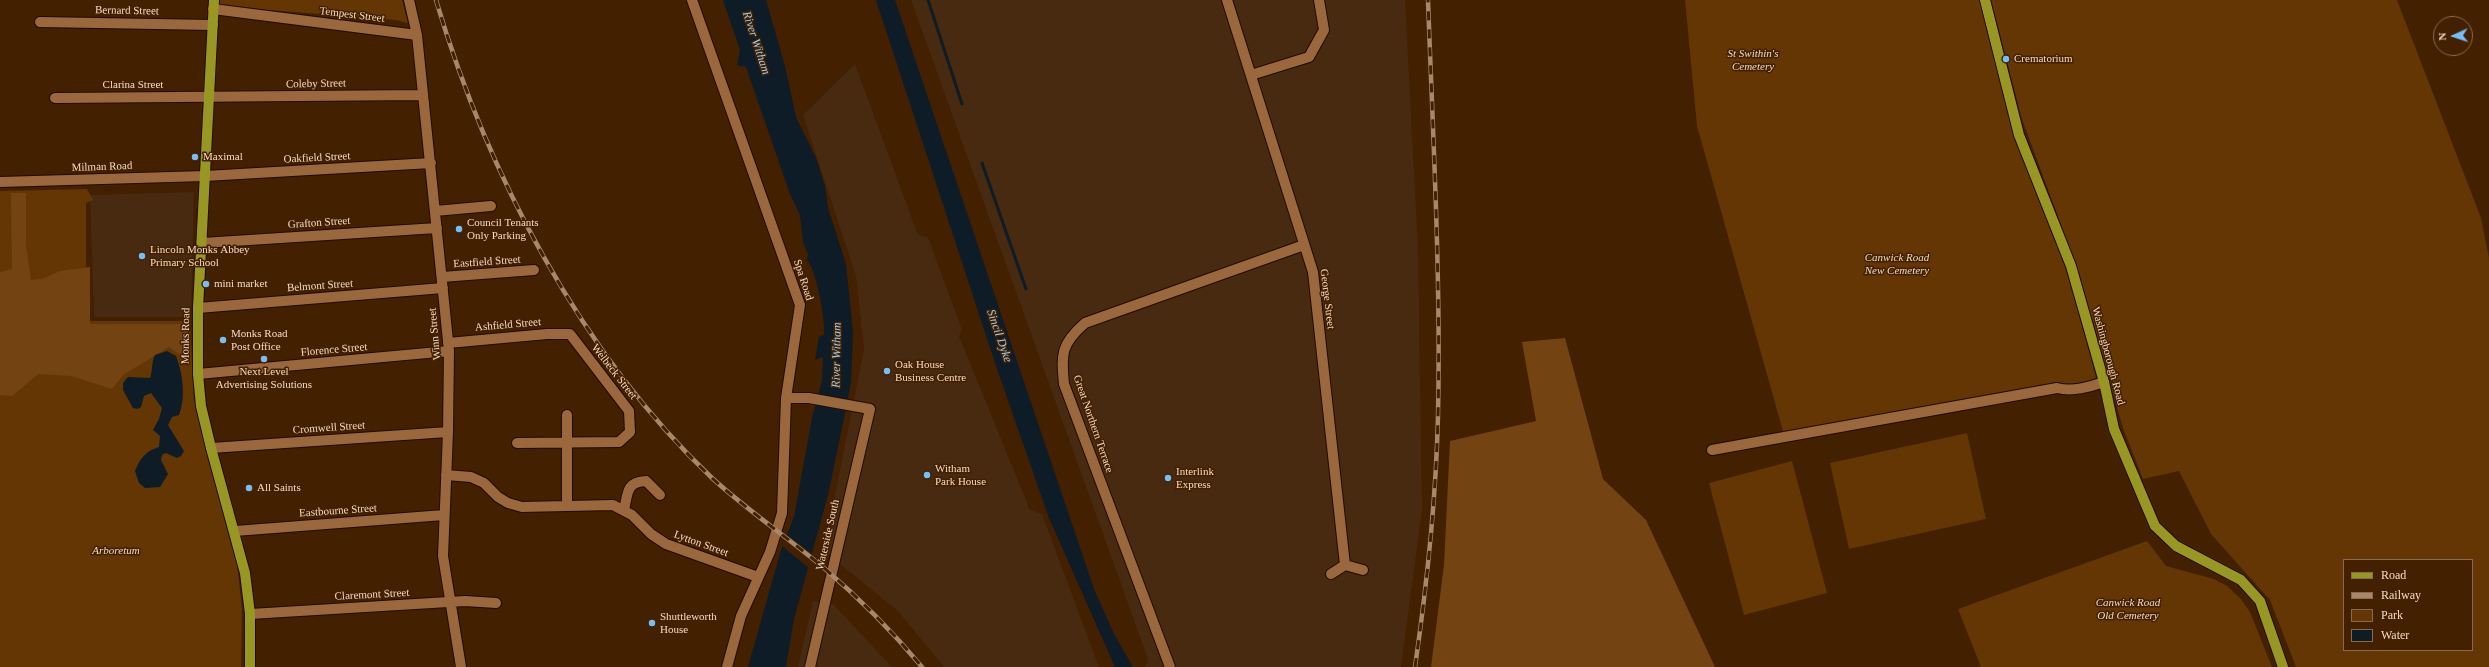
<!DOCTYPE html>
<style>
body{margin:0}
#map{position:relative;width:2489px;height:667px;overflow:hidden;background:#422000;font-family:Georgia,serif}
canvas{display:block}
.legend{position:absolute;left:2343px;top:559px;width:130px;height:92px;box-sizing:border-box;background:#422000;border:1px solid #8a6a4e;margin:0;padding:5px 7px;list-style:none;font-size:12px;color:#f6d9c3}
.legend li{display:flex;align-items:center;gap:8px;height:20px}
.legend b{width:20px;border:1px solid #8a6a4e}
.north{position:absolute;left:2433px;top:16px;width:40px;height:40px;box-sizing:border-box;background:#422000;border:1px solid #8a6a4e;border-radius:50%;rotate:267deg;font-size:11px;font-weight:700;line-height:16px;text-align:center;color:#f6d9c3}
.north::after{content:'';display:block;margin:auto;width:14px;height:18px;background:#74c0f6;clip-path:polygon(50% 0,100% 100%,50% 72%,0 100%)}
</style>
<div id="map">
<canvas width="2489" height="667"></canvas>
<ul class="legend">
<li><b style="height:5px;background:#999723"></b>Road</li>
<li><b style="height:5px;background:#a7886d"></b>Railway</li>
<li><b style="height:11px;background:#633604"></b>Park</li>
<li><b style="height:11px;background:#0d1c27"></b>Water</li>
</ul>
<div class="north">N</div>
</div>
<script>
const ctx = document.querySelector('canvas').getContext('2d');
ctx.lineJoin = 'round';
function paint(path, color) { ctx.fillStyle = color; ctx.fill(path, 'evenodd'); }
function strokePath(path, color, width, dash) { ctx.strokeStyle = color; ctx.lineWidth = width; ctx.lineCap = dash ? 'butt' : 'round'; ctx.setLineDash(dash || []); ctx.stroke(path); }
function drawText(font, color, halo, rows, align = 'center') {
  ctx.font = font + ' Georgia,serif'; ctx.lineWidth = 3; ctx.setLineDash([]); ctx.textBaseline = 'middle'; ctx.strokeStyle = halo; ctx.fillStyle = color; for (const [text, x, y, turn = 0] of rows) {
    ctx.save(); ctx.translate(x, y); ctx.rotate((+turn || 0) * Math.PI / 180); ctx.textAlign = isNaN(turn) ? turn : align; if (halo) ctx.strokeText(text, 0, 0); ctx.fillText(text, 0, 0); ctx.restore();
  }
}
paint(new Path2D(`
 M911,0H1405L1418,249L1422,510L1401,667H1146L1148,659Z
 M855,64L918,235L928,237L962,330L959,336L1030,510L1042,514L1099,667H944L898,611L824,551L864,349L856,276L803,115Z
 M194,192L191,317H94L90,195Z
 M813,601L833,604L892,667H798Z`), '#472a10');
paint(new Path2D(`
 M218,0H402L408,23L396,20L218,6Z
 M1685,0H1985L2016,140L2069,275L2096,378L2056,393L1786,442L1697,126Z
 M1991,0H2397L2481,218L2489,258V667H2296L2270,600L2211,534L2179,471L2143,479L2123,428L2073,257L2022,119ZM2344,560H2472V650H2344Z
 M87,189L93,200L86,203V316L47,321H190L194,402L203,396L236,556L242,608L241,667H0V191Z
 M1967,433L1986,519L1849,549L1830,463Z
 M1792,461L1827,593L1744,615L1709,483Z
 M2147,541L2166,566L2214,579L2227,586L2241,599L2250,612L2272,667H1981L1958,609Z`), '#633604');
paint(new Path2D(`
 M11,193H26V245L31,280L42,279L60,271L90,267V324H188V361L169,347L123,375L112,389L71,376L38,374L12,396L0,395V272L12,269Z
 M1565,338L1603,479L1646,520L1715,667H1431L1444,565L1450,441L1536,421L1522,342Z`), '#744312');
paint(new Path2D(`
 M723,0H766L785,66L796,117L816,158L825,186L828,208L846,264L853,332L851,382L844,418L828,495L794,619L786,667H748L781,550L794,517L812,418L822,381L823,357L815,360L819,337L824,335C826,321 816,269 807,260L808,254L803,242L800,215L790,194L746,67L737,65L740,50Z
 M876,0H895L1094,589L1114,634L1133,667H1115L1049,518L995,363Z
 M167,351L176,356C183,374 186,397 179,415L172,417L168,425L184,451L181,456L177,458L166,453L162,455L161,460L168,474L160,487L145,488L139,483L135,471C140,458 146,451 159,447L160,436L153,430L159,419L162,408L151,393L144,396L141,407L138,409L133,408L123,390V383L128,377L150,378C153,370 151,363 155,355Z`), '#0d1c27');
paint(new Path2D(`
 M785,533L813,555L810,569L782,546Z`), '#422000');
strokePath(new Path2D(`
 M928,0L962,104
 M982,163L1026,289`), '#0d1c27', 3);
const minor = new Path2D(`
 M409,0L417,35L449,351L448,432L443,556L461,667
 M692,0L800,305L786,398L782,513L770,552L741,616L727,667
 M1227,0L1313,272L1345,565L1331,574
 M213,9L417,35
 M40,22L213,25
 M1251,75L1309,57L1324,30L1319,0
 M55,98L423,95
 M0,182L205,176L431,163
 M435,211L491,206
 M202,243L437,228
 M442,277L534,270
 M198,308L443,288
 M448,343L547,334H570L629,411L630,432L619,442L517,443
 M198,374L449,351
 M786,398H809L870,409L810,667
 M567,415V505
 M211,448L448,432
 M1712,450L2057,388C2073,392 2089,387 2104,382
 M446,475L471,477L484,483L498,497L508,503L522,507L613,505L632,515L651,534L666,544L758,577
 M624,510C628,493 626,482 646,481L660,495
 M235,531L444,515
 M1345,565L1363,570
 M250,614L465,601L496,603
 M1170,667L1064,384C1061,354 1061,344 1085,323L1304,245`);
const major = new Path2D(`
 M214,0L198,308V374L201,406L211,448L245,573L250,614V667
 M1985,0L2019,135L2071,266L2104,382L2114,429L2146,505L2155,526L2176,546L2241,580L2260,601L2283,667`);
strokePath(minor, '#220b00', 12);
strokePath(major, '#220b00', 12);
strokePath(minor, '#9a683c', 10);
strokePath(major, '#999723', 10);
const rail = new Path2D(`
 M436,0C487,172 580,353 712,478C747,510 787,537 824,568C859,598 892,631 922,667
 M1415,667C1427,584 1436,500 1438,416C1441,278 1433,139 1428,0`);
strokePath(rail, '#a7886d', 4.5);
strokePath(rail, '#422000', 3, [9]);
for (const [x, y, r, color] of [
 [2006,59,4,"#74c0f6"],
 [195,157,4,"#74c0f6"],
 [459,229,4,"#74c0f6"],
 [142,256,4,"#74c0f6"],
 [206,284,4,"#74c0f6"],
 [223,340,4,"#74c0f6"],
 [264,359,4,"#74c0f6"],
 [887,371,4,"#74c0f6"],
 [927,475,4,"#74c0f6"],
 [1168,478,4,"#74c0f6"],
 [249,488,4,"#74c0f6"],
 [652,623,4,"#74c0f6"]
]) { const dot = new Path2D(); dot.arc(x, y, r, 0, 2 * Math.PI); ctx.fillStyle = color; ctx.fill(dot); strokePath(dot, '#422000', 1.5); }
drawText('11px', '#f6d9c3', '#422000', [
 ["Bernard Street",127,11,1],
 ["Tempest Street",352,15,7],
 ["Coleby Street",316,84,-1],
 ["Clarina Street",133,85],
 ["Oakfield Street",317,158,-3],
 ["Milman Road",102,167,-2],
 ["Grafton Street",319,223,-4],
 ["Eastfield Street",487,262,-4],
 ["Spa Road",803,280,72],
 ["Belmont Street",320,286,-4],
 ["George Street",1327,299,83],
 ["Ashfield Street",508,325,-5],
 ["Winn Street",435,334,-95],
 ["Monks Road",186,336,-89],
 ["Florence Street",334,350,-5],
 ["Washingborough Road",2108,356,75],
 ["Welbeck Street",614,372,52],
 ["Great Northern Terrace",1093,424,71],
 ["Cromwell Street",329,428,-4],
 ["Eastbourne Street",338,511,-4],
 ["Waterside South",828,535,-77],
 ["Lytton Street",701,544,20],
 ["Claremont Street",372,595,-3]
]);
drawText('italic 11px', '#f0d9c6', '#422000', [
 ["St Swithin's",1753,54],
 ["Cemetery",1753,67],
 ["Canwick Road",1897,258],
 ["New Cemetery",1897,271],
 ["Arboretum",116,551],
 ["Canwick Road",2128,603],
 ["Old Cemetery",2128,616]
]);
drawText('11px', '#f6d9c3', '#422000', [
 ["Crematorium",2014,59],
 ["Maximal",203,157],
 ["Council Tenants",467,223],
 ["Only Parking",467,236],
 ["Lincoln Monks Abbey",150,250],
 ["Primary School",150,263],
 ["mini market",214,284],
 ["Monks Road",231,334],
 ["Post Office",231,347],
 ["Oak House",895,365],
 ["Business Centre",895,378],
 ["Next Level",264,372,"center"],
 ["Advertising Solutions",264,385,"center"],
 ["Witham",935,469],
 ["Park House",935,482],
 ["Interlink",1176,472],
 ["Express",1176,485],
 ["All Saints",257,488],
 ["Shuttleworth",660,617],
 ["House",660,630]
], 'left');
drawText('italic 12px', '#9cccf1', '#422000', [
 ["River Witham",756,43,72],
 ["Sincil Dyke",999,336,71],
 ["River Witham",837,355,-89]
]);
</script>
